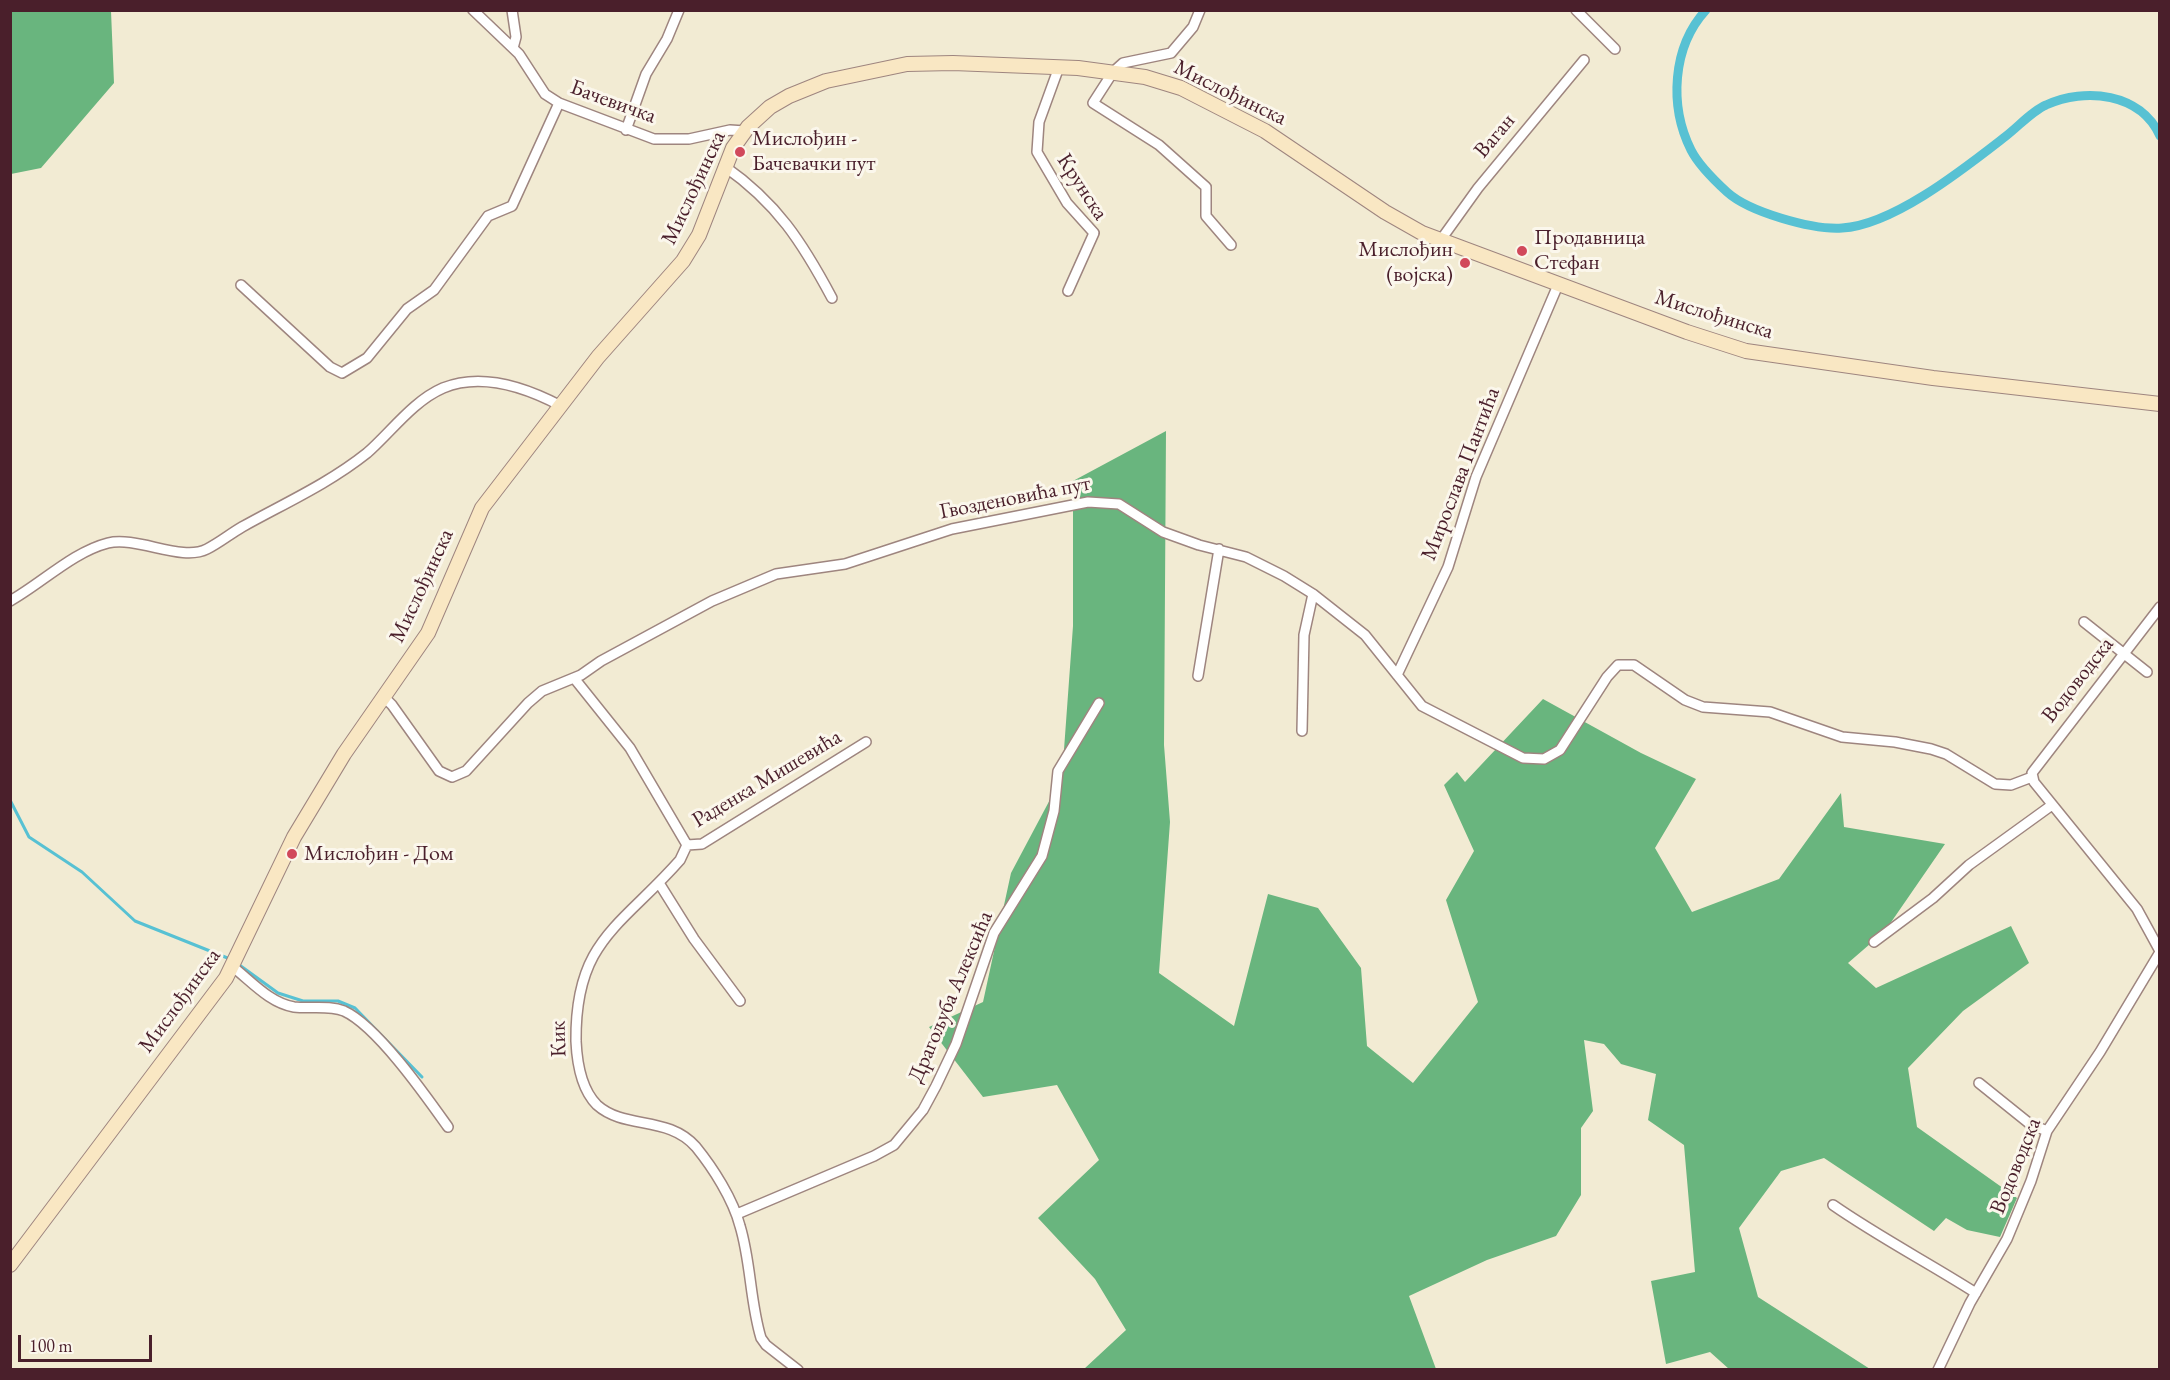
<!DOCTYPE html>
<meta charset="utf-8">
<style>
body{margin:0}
#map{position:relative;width:2170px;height:1380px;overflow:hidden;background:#f2ebd3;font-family:"EB Garamond",serif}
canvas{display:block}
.frame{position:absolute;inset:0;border:12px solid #4a1f2b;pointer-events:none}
.scale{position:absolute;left:18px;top:1335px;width:134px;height:27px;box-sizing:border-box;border:3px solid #4a1f2b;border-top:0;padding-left:8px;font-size:18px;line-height:21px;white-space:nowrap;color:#4a1f2b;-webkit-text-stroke:4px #fbf7ec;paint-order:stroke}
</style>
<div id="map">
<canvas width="2170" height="1380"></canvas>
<div class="frame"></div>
<div class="scale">100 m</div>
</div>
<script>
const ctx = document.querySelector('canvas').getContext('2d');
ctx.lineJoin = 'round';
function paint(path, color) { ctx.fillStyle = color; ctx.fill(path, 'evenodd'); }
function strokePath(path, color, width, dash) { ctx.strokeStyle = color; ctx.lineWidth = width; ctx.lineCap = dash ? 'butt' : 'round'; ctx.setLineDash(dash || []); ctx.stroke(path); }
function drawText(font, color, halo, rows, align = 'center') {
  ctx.font = font + ' "EB Garamond",serif'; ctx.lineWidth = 6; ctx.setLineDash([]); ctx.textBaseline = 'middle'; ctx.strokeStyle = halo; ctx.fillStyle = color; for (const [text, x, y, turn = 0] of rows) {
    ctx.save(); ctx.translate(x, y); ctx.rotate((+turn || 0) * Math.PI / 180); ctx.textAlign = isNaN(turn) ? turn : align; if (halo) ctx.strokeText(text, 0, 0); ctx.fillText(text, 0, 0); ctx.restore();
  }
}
paint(new Path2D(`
 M11,10L111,11L114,83L41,168L11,174Z
 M1166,431L1164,745L1170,822L1159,973L1234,1026L1268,894L1318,908L1361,968L1367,1046L1413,1083L1478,1002L1446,900L1474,851L1444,785L1457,772L1465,782L1543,699L1641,753L1696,779L1655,848L1692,912L1779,879L1841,793L1844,827L1945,844L1885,931L1848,963L1876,988L2011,926L2029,963L1963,1011L1908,1068L1917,1127L2017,1198L2000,1237L1967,1230L1946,1218L1934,1231L1824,1158L1781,1171L1739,1228L1758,1297L1870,1369H1729L1710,1352L1666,1364L1651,1281L1695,1272L1684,1145L1648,1120L1656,1074L1621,1064L1604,1044L1584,1040L1593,1111L1581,1128V1195L1556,1236L1487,1260L1409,1296L1436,1369H1084L1126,1330L1095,1279L1038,1218L1099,1160L1057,1085L983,1097L929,1027L983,1002L1011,873L1062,777L1073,626V481Z`), '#69b57e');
strokePath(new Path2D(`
 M10,800L29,837L82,872L135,921L230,959
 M238,964L278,993L303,1001H338L355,1008L422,1077`), '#57c1d3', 3);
strokePath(new Path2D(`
 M1706,10C1672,47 1669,106 1691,150C1698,164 1715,181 1727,192C1749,212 1812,230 1842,228C1894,225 1966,167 2006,136C2019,126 2032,111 2046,105C2085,87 2141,93 2160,136`), '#57c1d3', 9);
const minor = new Path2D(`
 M473,10L519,54L545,94L559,103L654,139H689L730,130L745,131
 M512,10L516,37L513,48
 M1200,10L1193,27L1171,53L1123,63L1113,72L1093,103L1159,145L1206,187V216L1231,245
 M1576,10L1615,49
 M1059,67L1039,122L1037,152L1067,203L1094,233L1068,291
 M626,130L646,74L667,39L679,10
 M724,166C777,203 802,242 832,298
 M1440,241L1478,188L1584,60
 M241,285L330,367L342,373L367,358L407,309L434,290L488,216L512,206L559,103
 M10,601C42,583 73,552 108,543C137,536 182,562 207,549C219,543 230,534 242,527C285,503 328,484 367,453C391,432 413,401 443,388C482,372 525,387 561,406
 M2160,607L2032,773L2034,782L2137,909L2160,951
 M2084,622L2147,672
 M1397,675L1448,567L1476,477L1558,285
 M1198,676L1219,549
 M574,678L630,748L687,845L680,860C621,927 575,940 576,1041C577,1063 581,1089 597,1105C625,1130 668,1115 696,1147C713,1168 733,1199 740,1226C751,1262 750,1302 761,1338L766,1345L798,1370
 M385,698L392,705L439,771L452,777L466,771L528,703L542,691L581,675L601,661L712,601L776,574L845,564L952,529L1088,502L1119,504L1163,532L1199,545L1246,557L1284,576L1313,594L1365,635L1422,706L1523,758L1544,759L1560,750L1607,677L1618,665H1634L1685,700L1703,707L1770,712L1842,737L1895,742L1931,749L1946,754L1995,784L2011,785L2032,777
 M1302,731L1304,635L1313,594
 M687,845L702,844L866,742
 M659,883L694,939L740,1001
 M1874,942L1933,898L1969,865L2052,805
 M233,967C252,982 270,1003 294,1007C310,1009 329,1005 344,1011C377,1026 426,1096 448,1127
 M1979,1083L2030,1124L2047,1131
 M1833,1205C1879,1237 1929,1263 1976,1293
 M737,1214L874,1156L894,1145L923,1110L936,1086L956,1044L994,933L1042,856L1054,811L1058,771L1099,703
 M1938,1370L1970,1303L2007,1239L2031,1181L2047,1131L2100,1052L2160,952`);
const secondary = new Path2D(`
 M10,1265L226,978L294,837L344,754L428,633L482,508L598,357L683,261L699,235L733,148L748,127L770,107L789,96L826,81L907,64L953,63L1078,68L1145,77L1181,88L1265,131L1385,212L1422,233L1687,332L1746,351L1933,378L2160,404`);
strokePath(minor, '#9e857f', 12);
strokePath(secondary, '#9e857f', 16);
strokePath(minor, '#fff', 9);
strokePath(secondary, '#f9e7c3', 14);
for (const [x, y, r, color] of [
 [740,152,6,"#d1495b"],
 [1522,251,6,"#d1495b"],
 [1465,263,6,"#d1495b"],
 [292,854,6,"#d1495b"]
]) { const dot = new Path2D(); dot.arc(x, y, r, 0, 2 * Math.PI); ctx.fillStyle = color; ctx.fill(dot); strokePath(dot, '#fbf7ec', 2); }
drawText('22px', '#4a1f2b', '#fbf7ec', [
 ["Мислођинска",1230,93,26],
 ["Бачевичка",613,102,20],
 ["Ваган",1495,136,-50],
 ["Крунска",1082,187,57],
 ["Мислођинска",694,188,-65],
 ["Мислођинска",1714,315,17],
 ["Мирослава Пантића",1461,474,-69],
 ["Гвозденовића пут",1015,498,-11],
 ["Мислођинска",422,586,-65],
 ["Водоводска",2078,680,-52],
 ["Раденка Мишевића",767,779,-31],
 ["Драгољуба Алексића",951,997,-67],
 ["Мислођинска",180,1001,-54],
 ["Кик",559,1039,-92],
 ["Водоводска",2016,1166,-68]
]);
drawText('22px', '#4a1f2b', '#fbf7ec', [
 ["Мислођин -",752,139],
 ["Бачевачки пут",752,164],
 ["Продавница",1534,238],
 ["Стефан",1534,263],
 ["Мислођин",1453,250,"right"],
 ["(војска)",1453,275,"right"],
 ["Мислођин - Дом",304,854]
], 'left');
</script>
